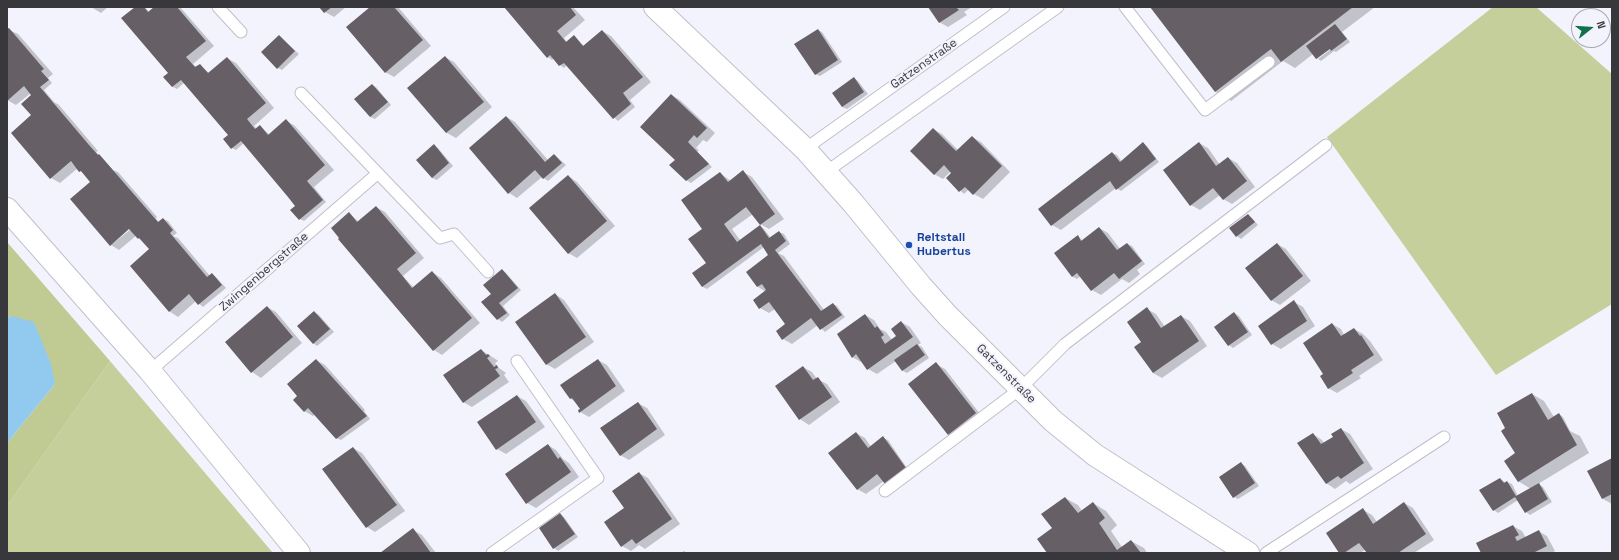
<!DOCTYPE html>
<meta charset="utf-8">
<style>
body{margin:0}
#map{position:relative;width:1619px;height:560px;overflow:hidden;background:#f3f3fd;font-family:"Space Grotesk",sans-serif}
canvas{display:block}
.frame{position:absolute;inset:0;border:8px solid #38373b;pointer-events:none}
.north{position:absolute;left:1571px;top:8px;width:40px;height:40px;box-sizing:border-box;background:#f3f3fd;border:1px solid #a8a8af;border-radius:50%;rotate:73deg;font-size:11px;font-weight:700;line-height:16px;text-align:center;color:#38373b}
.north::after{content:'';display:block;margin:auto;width:14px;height:18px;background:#0f7249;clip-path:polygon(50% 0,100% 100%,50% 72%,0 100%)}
</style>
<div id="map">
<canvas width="1619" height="560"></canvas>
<div class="frame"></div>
<div class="north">N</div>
</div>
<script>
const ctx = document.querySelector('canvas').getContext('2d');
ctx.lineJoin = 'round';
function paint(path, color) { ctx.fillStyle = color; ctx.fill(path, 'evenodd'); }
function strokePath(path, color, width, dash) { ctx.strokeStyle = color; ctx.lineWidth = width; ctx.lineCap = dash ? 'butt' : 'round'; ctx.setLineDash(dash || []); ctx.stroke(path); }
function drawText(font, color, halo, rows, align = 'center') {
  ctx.font = font + ' "Space Grotesk",sans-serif'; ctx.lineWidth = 4; ctx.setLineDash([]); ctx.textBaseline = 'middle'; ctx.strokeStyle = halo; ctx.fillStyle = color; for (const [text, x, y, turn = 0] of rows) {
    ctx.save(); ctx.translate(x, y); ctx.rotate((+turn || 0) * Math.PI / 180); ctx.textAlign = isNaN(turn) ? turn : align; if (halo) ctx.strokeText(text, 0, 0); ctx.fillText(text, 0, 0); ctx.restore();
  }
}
paint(new Path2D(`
 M1493,7H1536L1612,74V304L1496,375L1327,137Z
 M110,361L273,553H7V506Z`), '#c4cf9c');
paint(new Path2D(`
 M7,242L110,361L7,506V443L55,384L11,316L7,318Z`), '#bfcb92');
paint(new Path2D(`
 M11,316L34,322L51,364L55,384L7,443V318Z`), '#91caee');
paint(new Path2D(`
 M91,7H108L101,13Z
 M136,7H145L149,12L155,7H180L214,46L193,64L197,68L200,65L209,73L227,58L236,63L274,108L254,126L257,129L260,126L270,135L287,121L295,126L334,170L314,187L326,202L304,221L300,219L296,206L244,143L236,150L232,148L229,135L184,83L177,89L173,87L165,77L169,73Z
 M321,7H346L334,17L325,12Z
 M372,7H398L431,46L394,77L385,72Z
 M505,7H573L585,20L564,38L567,42L574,36L585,47L602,31L611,36L651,82L630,100L635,107L618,121L605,109L567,65L564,68L560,65L554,58L552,60L548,57Z
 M929,7H972L964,12L967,15L948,27L939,22Z
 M1151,7H1375L1342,32L1350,42L1336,52L1334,51L1321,61L1318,59L1335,46L1334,45L1317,59L1313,54L1295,68L1283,61L1231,101L1216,92Z
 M7,29L18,34L53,74L48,78L52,83L44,90L54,102L59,105L98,151L96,152L113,170L118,172L157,217L156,219L159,222L163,219L168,221L177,233L173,236L178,238L210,276L212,274L216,277L226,288L203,307L196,301L178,317L169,311L151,249L137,235L119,250L111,245L131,229L92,182L78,168L60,183L51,178L13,133L32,115V95L31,93L16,105L7,100Z
 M818,30L822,32L842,62L820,76L815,74Z
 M279,36L299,54L282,70L278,68Z
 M445,57L454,62L492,107L456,138L447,133L409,88Z
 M854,78L858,81L868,94L847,109L842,107Z
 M372,85L376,87L391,105L375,119L370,117Z
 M671,95L680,100L715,133L707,142L703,140L696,148L699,150L697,152L712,167L691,183L686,180L676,160Z
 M507,117L515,122L548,160L555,155L566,165L548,181L542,177L517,198L509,193Z
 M933,129L942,134L958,150L972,137L981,142L1010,172L983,199L974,194L969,189L964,194L947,178L951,174V171L943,179L934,174Z
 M1143,143L1147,146L1159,162L1121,191L1116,188L1061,230L1052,225L1039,209L1112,153L1117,155L1122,162Z
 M1199,143L1208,148L1220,165L1228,158L1237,163L1255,187L1232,204L1223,199L1220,195L1200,210L1191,205L1164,170Z
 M434,146L438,148L453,166L437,180L432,178L417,160Z
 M743,172L752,177L784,219L769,229L760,224L753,214L732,229L740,240L760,226L764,229L771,238L779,232L784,234L790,244L778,253L784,256L824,310L833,304L837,306L845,317L825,332L818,325L792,344L783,339L786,324L775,309L769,313L760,308L766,292L758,287L770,255L764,247L707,289L703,287L693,274L707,264L704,229L720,173L731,181Z
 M568,176L577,182L615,226L577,258L568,253Z
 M376,207L385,212L424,258L403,276L414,288L432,272L441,278L480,323L442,355L434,350L349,213L359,222Z
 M1248,215L1252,218L1258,225L1241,239L1237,236Z
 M1099,228L1108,233L1120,249L1127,244L1132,246L1145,264L1137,270L1140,274L1129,283L1122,279L1101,295L1092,290L1081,276L1077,279L1073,277L1055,253L1078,236L1083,241Z
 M1277,244L1286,249L1311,281L1280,305L1271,300Z
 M502,270L506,273L521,290L503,306L510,315L502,322L498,319L492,294Z
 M555,294L564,300L594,342L555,369L546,364Z
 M1294,302L1303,307L1315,326L1281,349L1272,344Z
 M267,307L276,312L302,343L261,378L252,372L226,342Z
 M1147,309L1156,314L1165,327L1181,316L1190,321L1207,346L1162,378L1153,373L1142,342Z
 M314,312L319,315L334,332L317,346L313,343Z
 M1234,313L1239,316L1252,335L1233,348L1229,345Z
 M865,315L874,320L880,329L886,332L892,340L897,336L901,322L910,327L921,343L918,345L922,347L929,358L907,373L903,371L896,361L877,374L868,369L862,361L861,362L852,357Z
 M1332,324L1341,329L1344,335L1354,329L1363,334L1370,341L1383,360L1359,376L1361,378L1337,393L1328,388L1324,374Z
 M481,350L497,360L498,361L495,363L499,368L506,373L504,375L509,382L472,407L463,402Z
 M316,360L325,365L365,410L364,411L370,419L341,440L336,438L315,414L313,416L304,411L298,396Z
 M598,360L607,365L625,391L589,417L580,412L581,409L576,402L571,399L562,385Z
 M936,364L945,369L984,419L957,439L949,434Z
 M803,367L812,372L817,379L827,384L840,402L809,425L800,419L776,386Z
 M1532,394L1544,401L1554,417L1559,414L1563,417L1570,431L1580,436L1589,453L1538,484L1543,487L1552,502L1530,515L1526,512L1518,500L1498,513L1494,510L1500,479L1506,483L1507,482L1512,484L1518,496L1531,489L1518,481L1516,454L1507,428Z
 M517,396L526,401L545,427L506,454L497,449Z
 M638,403L647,408L665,435L629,460L620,455Z
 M1341,429L1350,434L1373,469L1350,484L1346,481L1335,489L1326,483L1313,434L1322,440L1324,443L1334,437Z
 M856,433L865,438L871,447L883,438L888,440L909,471L890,486L884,481L866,494L857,489Z
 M548,445L556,450L563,459L569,463L579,477L536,508L527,503Z
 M353,448L362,453L405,511L375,532L367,527Z
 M1612,459V504L1603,499Z
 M1241,463L1245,466L1259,486L1238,499L1234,497Z
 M639,473L648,478L680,524L645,549L639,545L631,551L622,546L625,508Z
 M1065,498L1078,505L1082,511L1093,503L1106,511L1117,525L1111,531L1122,547L1131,541L1144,548L1147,553H1048L1053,528Z
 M1404,503L1413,508L1434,540L1414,553H1368L1365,550L1360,553H1341L1363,510L1372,515L1377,522Z
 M560,514L564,517L578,537L558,551L554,548Z
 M1513,526L1522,531L1526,538L1538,531L1547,536L1555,551L1551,553H1482Z
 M413,530L422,535L436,553H382Z
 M684,551L688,553H681Z`), '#0003');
paint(new Path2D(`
 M135,7H144L148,12L154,7H177L206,41L186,57L195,67L200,64L208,73L227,57L266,103L247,119L255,129L260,125L268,135L286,119L325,165L307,181L323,200L299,220L290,210L295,206L288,197L241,141L231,149L223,139L228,135L181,80L172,87L163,77L168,73L121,18Z
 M319,7H332L324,13Z
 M370,7H394L423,40L385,73L346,27Z
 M504,7H570L576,15L557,31L566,42L574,35L583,46L602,30L643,77L623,93L631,104L613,119L564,63L559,66L550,55L547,58Z
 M928,7H956L959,10L939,23Z
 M1150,7H1353L1281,62L1271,49L1215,92Z
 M1335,24L1347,39L1331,51L1330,49L1316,59L1306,46Z
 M9,28L44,69L41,71L49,80L40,87L89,145L98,155L99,154L158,222L163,218L173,230L170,233L207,277L212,273L222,285L198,305L189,294L169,312L130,266L149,249L139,238L138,239L129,229L110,246L70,199L90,182L81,171L79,172L71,161L50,179L11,133L31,115L21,104L31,95L24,86L7,101V29Z
 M818,29L838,60L815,75L794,44Z
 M279,35L295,51L277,69L261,52Z
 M445,56L484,102L446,133L407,88Z
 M854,77L864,92L842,107L832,93Z
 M372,84L388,102L370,117L354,99Z
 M671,94L707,128L697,138L694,135L688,142L709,164L686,181L669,165L675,160L640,127Z
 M506,116L545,162L554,154L562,163L543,179L535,170L508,194L469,148Z
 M933,128L956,151L972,136L1002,166L973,195L965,187L959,192L946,178L951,173L944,165L934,175L910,151Z
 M1143,142L1156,159L1116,190L1110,181L1051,226L1038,209L1112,152L1120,162Z
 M1199,142L1216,166L1228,157L1247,181L1223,200L1213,188L1190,206L1163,170Z
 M434,144L449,163L432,178L416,160Z
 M743,170L775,214L760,225L746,207L724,224L737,242L760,225L769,238L779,231L786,241L775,250L821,311L833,303L842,315L820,330L811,318L782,340L776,331L785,324L769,302L759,309L753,300L766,290L762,284L757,287L746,272L768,255L761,244L702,287L692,273L706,263L688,239L702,229L681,200L720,172L728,182Z
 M568,175L607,221L568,254L529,208Z
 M376,206L416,253L397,269L412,288L432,271L472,318L433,351L338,239L339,238L331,228L349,212L357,222Z
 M1248,214L1255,222L1236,237L1229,228Z
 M1099,227L1117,250L1127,243L1142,261L1119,279L1114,273L1091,291L1077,273L1072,277L1054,253L1078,235L1081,241Z
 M1277,243L1303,276L1271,301L1245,268Z
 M502,269L518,288L499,303L507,313L497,320L481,302L491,294L483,285Z
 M555,293L586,337L546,365L515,322Z
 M1294,300L1307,321L1271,345L1258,326Z
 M267,306L293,337L251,373L225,342Z
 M1147,307L1161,328L1181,315L1199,341L1153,373L1134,347L1141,342L1127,322Z
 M314,311L330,329L313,344L297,326Z
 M1234,312L1248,332L1228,346L1214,327Z
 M865,314L875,328L877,326L884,335L881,337L885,344L896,336L891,329L901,321L913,337L867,370L856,354L852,358L837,334Z
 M1332,323L1341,336L1354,328L1360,336L1361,335L1374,355L1351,370L1353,373L1328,389L1320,376L1323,374L1303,343Z
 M917,344L925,355L902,371L894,360Z
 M481,349L486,355L488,354L490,356L487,358L494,367L497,365L498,368L495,369L500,376L463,403L443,375Z
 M316,359L367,416L336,439L308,408L304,412L293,400L297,396L287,384Z
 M598,359L616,386L579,413L578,410L580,409L572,398L570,399L560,385Z
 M936,362L976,413L948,435L908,384Z
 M803,366L813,380L818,377L832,397L799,420L775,386Z
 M1532,393L1548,420L1559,413L1577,445L1518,482L1504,461L1515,453L1501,431L1505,428L1497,413Z
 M517,395L536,422L496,450L477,422Z
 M638,402L657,429L620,456L600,428Z
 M1341,428L1364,463L1341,479L1338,476L1326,484L1297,443L1313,433L1321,444L1333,437L1331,434Z
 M856,432L868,448L883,436L906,468L885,484L877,474L857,490L828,453Z
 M548,444L558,459L560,457L571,472L526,504L505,474Z
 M353,447L397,505L366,528L322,469Z
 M1612,458V494L1602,499L1587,471Z
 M1241,462L1255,483L1233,498L1219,477Z
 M639,472L672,519L636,544L632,539L621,547L604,522L624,508L612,491Z
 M1500,478L1504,483L1507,481L1516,496L1539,483L1548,499L1525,513L1515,497L1493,511L1479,490Z
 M1065,497L1078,513L1093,502L1105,518L1099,523L1117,550L1131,540L1141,553H1047L1037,539L1052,528L1041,514Z
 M1404,502L1426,534L1398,553H1367L1359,543L1344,553H1339L1326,533L1363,508L1373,524Z
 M560,513L575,534L553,549L539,528Z
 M1513,525L1519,535L1515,537L1517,541L1539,530L1547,546L1533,553H1481L1476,543Z
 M413,528L431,553H380Z`), '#665f65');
const lane = new Path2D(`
 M218,7L241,32
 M1125,7L1205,110L1269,62
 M301,93L440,238L454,234L488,272
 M805,149L1004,7
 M826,172L1058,7
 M150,371L378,173
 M885,491L1020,389L1065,344L1326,145
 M492,553L598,478L517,361
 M1266,553L1444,437`);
const street = new Path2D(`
 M655,7L805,149L853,203L921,286L947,315L1053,421L1095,455L1248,553
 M7,209L150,371L299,553`);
strokePath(lane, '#c0bfca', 13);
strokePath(street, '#c0bfca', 24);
strokePath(lane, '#fff', 11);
strokePath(street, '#fff', 22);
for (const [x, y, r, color] of [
 [909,245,4,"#1a4fb4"]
]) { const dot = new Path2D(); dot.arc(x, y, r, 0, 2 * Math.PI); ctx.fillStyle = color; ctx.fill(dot); strokePath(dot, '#f3f3fd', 1.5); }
drawText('12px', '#38373b', '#f3f3fd', [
 ["Gatzenstraße",924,64,-35],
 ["Zwingenbergstraße",264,272,-41],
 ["Gatzenstraße",1006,374,45]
]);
drawText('bold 12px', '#164399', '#f3f3fd', [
 ["Reitstall",917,238],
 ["Hubertus",917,252]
], 'left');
</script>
